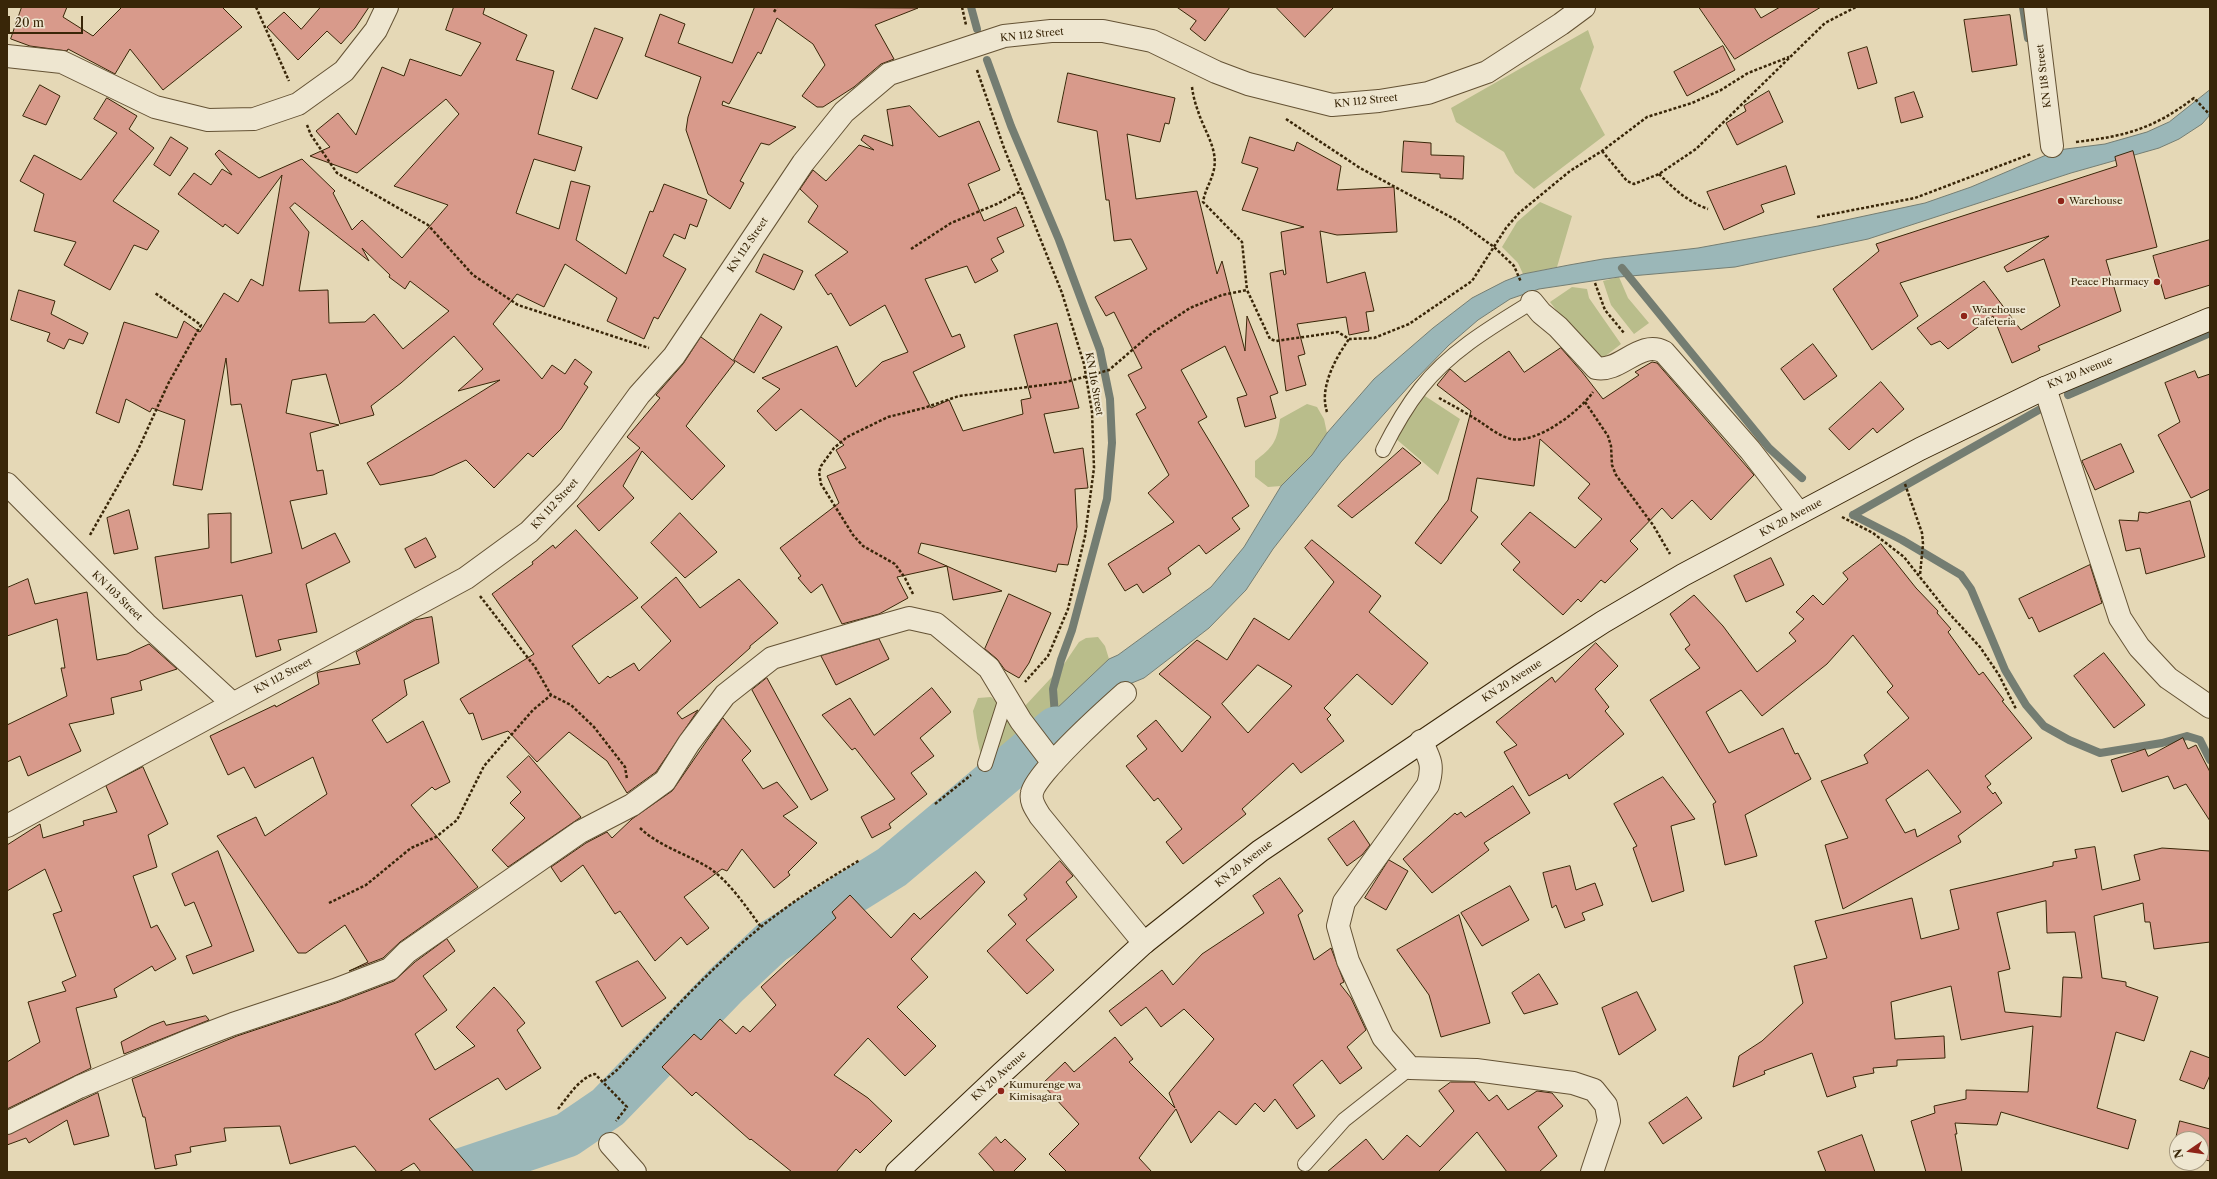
<!DOCTYPE html>
<style>
body{margin:0}
#map{position:relative;width:2217px;height:1179px;overflow:hidden;background:#e5d8b6;font-family:"Libre Caslon Text",serif}
canvas{display:block}
.frame{position:absolute;inset:0;border:8px solid #392608;pointer-events:none}
.north{position:absolute;left:2169px;top:1131px;width:40px;height:40px;box-sizing:border-box;background:#eee6d0;border:1px solid #a69980;border-radius:50%;rotate:257deg;font-size:11px;font-weight:700;line-height:16px;text-align:center;color:#392608}
.north::after{content:'';display:block;margin:auto;width:14px;height:18px;background:#8f2418;clip-path:polygon(50% 0,100% 100%,50% 72%,0 100%)}
.scale{position:absolute;left:8px;top:16px;width:75px;height:18px;box-sizing:border-box;border:2px solid #392608;border-top:0;padding-left:5px;font-size:12px;line-height:14px;white-space:nowrap;color:#392608;-webkit-text-stroke:3px #eee6d0;paint-order:stroke}
</style>
<div id="map">
<canvas width="2217" height="1179"></canvas>
<div class="frame"></div>
<div class="north">N</div>
<div class="scale">20 m</div>
</div>
<script>
const ctx = document.querySelector('canvas').getContext('2d');
ctx.lineJoin = 'round';
function paint(path, color) { ctx.fillStyle = color; ctx.fill(path, 'evenodd'); }
function strokePath(path, color, width, dash) { ctx.strokeStyle = color; ctx.lineWidth = width; ctx.lineCap = dash ? 'butt' : 'round'; ctx.setLineDash(dash || []); ctx.stroke(path); }
function drawText(font, color, halo, rows, align = 'center') {
  ctx.font = font + ' "Libre Caslon Text",serif'; ctx.lineWidth = 4; ctx.setLineDash([]); ctx.textBaseline = 'middle'; ctx.strokeStyle = halo; ctx.fillStyle = color; for (const [text, x, y, turn = 0] of rows) {
    ctx.save(); ctx.translate(x, y); ctx.rotate((+turn || 0) * Math.PI / 180); ctx.textAlign = isNaN(turn) ? turn : align; if (halo) ctx.strokeText(text, 0, 0); ctx.fillText(text, 0, 0); ctx.restore();
  }
}
paint(new Path2D(`
 M1588,30L1594,47L1580,89L1605,135L1534,189L1515,173L1504,152L1456,122L1451,108Z
 M1540,202L1572,216L1557,267L1523,274L1518,263L1502,247L1517,222Z
 M1619,277L1628,298L1649,323L1634,334L1611,305L1603,281Z
 M1572,287L1587,289L1589,298L1621,344L1603,358H1594L1550,302Z
 M1425,396L1460,419L1438,475L1395,438Z
 M1307,404L1317,407L1324,419L1327,433L1312,455L1281,486L1268,487L1255,477V461C1273,447 1277,442 1280,419Z
 M1098,637L1105,646L1109,659C1095,673 1051,720 1035,724L1024,707L1064,664L1079,642L1086,638Z
 M991,697L1010,714L1024,736C1015,750 1007,761 991,766L981,756L977,738L973,711L978,698Z`), '#b9bd8b');
const water = new Path2D(`
 M2210,90V115L2202,124L2179,139L2159,148L2071,173L1868,239L1735,267L1619,277L1539,289L1510,299L1478,320L1449,345L1411,384L1341,462L1273,549L1246,590L1209,628L1144,678L1127,685L1064,737L1056,729L1054,711L1109,659L1118,655L1211,587L1244,547L1281,486L1312,455L1327,433L1374,379L1433,328L1472,298L1505,281L1523,274L1569,265L1603,259L1698,248L1818,226L1925,203L1971,187L2058,150L2105,144L2147,132L2169,122Z`);
paint(water, '#9bb7b8');
strokePath(water, '#747d72', 1);
strokePath(new Path2D(`
 M971,7L977,29
 M2023,7L2028,38
 M987,60L1011,126L1059,240L1100,350L1110,399L1112,443L1107,499L1072,630L1061,660L1053,689L1056,729
 M1622,268L1769,448L1802,478
 M2068,395L2210,333
 M1853,515L1902,540L1961,575L1971,589L2005,670L2026,705L2044,726L2069,740L2100,753L2162,743L2187,736L2200,740L2210,760
 M1853,515L2044,407`), '#747d72', 8);
strokePath(new Path2D(`
 M457,1172L567,1135L608,1107L726,985L772,942L892,867L1056,729`), '#9bb7b8', 45);
const building = new Path2D(`
 M22,7H67L63,17L93,36L122,7H222L242,27L163,90L130,49L115,74L68,49L67,51L30,46L11,39Z
 M321,7H369L355,28L341,44L327,31L298,60L267,27L284,12L301,29Z
 M454,7H485L483,14L527,35L516,60L554,71L538,134L582,147L575,171L534,159L516,213L559,229L571,181L590,186L576,240L626,274L650,211L653,212L664,184L707,200L697,227L690,224L685,239L674,234L663,256L686,269L658,319L654,317L644,339L607,321L617,298L565,264L544,307L517,294L493,324L542,379L552,365L565,374L575,359L592,372L584,384L588,387L561,429L533,457L528,453L494,488L466,460L433,475L380,485L367,463L500,380L458,391L483,369L454,336L401,383L371,406L374,415L340,424L326,374L292,380L286,413L339,425L310,433L317,471L323,470L327,494L290,501L302,549L335,533L350,562L306,584L317,632L278,640L281,650L256,657L242,595L163,609L155,557L209,548L208,514L231,513V563L272,553L241,404L231,405L226,358L202,490L173,485L185,420L152,408L150,412L126,399L119,423L96,413L124,322L177,338L184,321L200,332L224,293L238,302L251,279L263,286L282,175L238,234L225,224L223,227L178,194L194,173L211,185L222,169L232,175L215,154L219,150L259,178L302,159L335,191L333,193L352,230L362,220L402,258L448,205L394,186L459,114L446,99L357,173L310,156L330,147L316,131L338,113L356,135L382,67L404,76L410,59L461,76L481,43L446,30ZM295,203L369,261L362,248L390,275L389,277L405,289L410,281L449,311L403,349L374,314L365,322L329,323L328,290L299,291L309,232L290,208Z
 M755,7L918,8L875,25L894,59L881,64L854,87L823,107H817L802,96L825,65L813,44L777,18L761,54L758,52L729,104L723,101L722,105L796,127L769,145L761,143L740,181L744,183L730,209L708,194L686,130L688,117L701,77L645,56L660,14L685,24L678,43L732,63Z
 M1177,7H1230L1205,41L1190,29L1196,21Z
 M1276,7H1334L1305,37Z
 M1699,7H1754L1761,18L1780,7H1821L1735,59Z
 M2010,15L2017,65L1972,72L1964,20Z
 M595,28L623,38L597,99L572,89Z
 M1723,46L1735,70L1687,96L1674,72Z
 M1867,47L1877,83L1858,89L1848,53Z
 M1068,73L1175,98L1169,124L1165,123L1160,142L1127,134L1136,199L1197,191L1217,274L1222,261L1245,351L1247,316L1278,393L1270,396L1276,418L1245,427L1237,398L1247,395L1225,346L1181,370L1207,417L1198,422L1249,506L1232,518L1240,529L1206,554L1199,545L1168,568L1171,574L1143,593L1137,584L1125,591L1108,564L1174,522L1148,493L1169,475L1136,414L1146,408L1128,375L1142,368L1114,312L1106,316L1095,297L1147,269L1131,239L1114,241L1109,200H1106L1097,131L1058,122Z
 M40,85L60,96L46,125L23,116Z
 M1769,91L1783,122L1737,145L1726,123L1746,111L1744,106Z
 M1914,92L1923,117L1901,123L1895,98Z
 M107,98L137,116L129,129L154,148L113,201L159,231L147,250L134,245L110,290L64,265L76,242L34,231L44,194L20,181L34,155L81,180L117,133L94,119Z
 M910,106L939,137L979,121L1000,170L968,184L984,221L1016,207L1024,226L997,238L1004,252L991,259L998,271L975,283L967,266L925,279L952,337L960,334L965,347L913,372L931,408L949,400L963,431L1023,414L1021,400L1031,398L1014,335L1057,323L1079,408L1044,414L1054,453L1083,448L1088,488L1075,489L1077,527L1068,565L1058,564L1056,572L921,543L918,553L1002,591L953,600L947,566L897,577L908,598L879,614L842,624L822,584L811,593L798,578L801,576L780,548L839,503L827,476L846,468L836,450L844,445L801,409L776,431L757,411L780,389L762,378L837,346L856,387L882,362L908,352L885,305L850,326L831,293L828,295L815,275L848,252L808,222L818,206L800,189L813,170L826,181L859,145L874,150L861,140L864,135L893,146L887,110Z
 M171,137L188,148L170,176L154,165Z
 M1250,137L1294,151L1297,142L1341,166L1337,190L1394,187L1397,232L1337,235L1320,231L1327,283L1365,272L1374,311L1366,312L1369,331L1349,335L1346,317L1297,324L1305,354L1298,356L1306,385L1286,391L1270,273L1283,270L1284,275L1286,274L1281,232L1304,227L1242,210L1258,168L1242,163Z
 M1404,141L1431,143V155L1464,156L1463,179L1440,178V174L1402,172Z
 M2133,151L2157,247L2106,260L2121,311L2038,346L2040,350L2012,363L1993,316L1948,349L1940,341L1931,345L1917,328L1984,281L2021,330L2060,306L2044,259L2007,272L2004,267L2049,236L1900,283L1918,316L1872,350L1833,289L1879,251L1876,244L2117,166L2115,157Z
 M1786,166L1795,194L1761,205L1764,212L1724,230L1707,192Z
 M2210,240V285L2165,299L2153,256Z
 M764,254L803,271L794,290L756,272Z
 M19,290L55,301L51,314L88,333L83,344L69,339L64,349L47,341L50,333L11,320Z
 M761,314L782,327L754,373L734,360Z
 M701,337L735,362L686,426L725,466L692,500L642,451L623,486L634,498L599,531L577,506L640,448L627,437L660,398L656,395L683,364Z
 M1813,344L1837,376L1804,400L1781,369Z
 M1561,348L1582,372L1603,399L1639,375L1635,372L1652,362L1657,363L1754,475L1711,520L1692,500L1672,519L1662,508L1630,541L1638,549L1605,583L1601,580L1581,602L1578,599L1563,615L1513,570L1520,562L1501,544L1530,512L1575,548L1602,519L1578,498L1590,484L1540,439L1534,486L1477,478L1471,511L1478,517L1441,564L1415,543L1448,500L1471,411L1437,385L1450,369L1465,382L1509,351L1524,372Z
 M2195,371L2198,378L2210,374V489L2191,498L2158,435L2180,422L2165,383Z
 M1881,382L1904,409L1877,433L1873,428L1849,450L1829,429Z
 M2121,444L2134,472L2095,490L2082,461Z
 M1403,448L1421,463L1352,518L1338,506Z
 M2190,501L2205,557L2146,574L2140,548L2126,551L2119,520L2138,521L2139,512L2147,513Z
 M129,510L138,549L114,554L107,518Z
 M680,513L717,552L685,578L651,543Z
 M576,530L638,598L572,646L599,684L608,676L610,678L634,663L639,671L671,641L641,607L676,577L700,608L739,579L778,623L750,646V648L677,713L682,719L698,710L656,772L627,793L607,761L569,732L537,762L508,731L482,740L473,713L469,714L460,699L534,654L492,594L533,564L532,562L553,545L555,548Z
 M426,538L436,557L415,568L405,549Z
 M1312,540L1381,596L1369,612L1428,663L1392,705L1357,674L1324,708L1331,715L1327,719L1344,741L1301,773L1293,763L1242,809L1246,814L1183,864L1166,842L1182,829L1158,798L1154,801L1126,766L1147,749L1137,736L1156,720L1182,752L1211,717L1159,674L1197,640L1227,660L1254,618L1289,640L1334,582L1305,548ZM1258,665L1292,686L1248,733L1222,704Z
 M1881,544L1916,588L1938,611L1937,613L1951,629L1948,632L1979,675L1983,672L2004,700L2002,701L2032,738L1985,776L1991,784L1987,787L1993,794L1995,792L2002,803L1958,836L1961,842L1843,909L1825,845L1848,838L1821,781L1868,763L1864,755L1909,718L1887,692L1893,686L1853,635L1827,664L1762,716L1741,690L1706,712L1729,753L1783,728L1795,754L1798,753L1811,779L1745,815L1757,856L1725,865L1713,804L1716,802L1650,700L1700,668L1685,649L1690,645L1670,614L1694,595L1723,626L1757,672L1796,641L1789,633L1804,619L1796,612L1813,595L1823,605L1848,579L1843,573ZM1928,770L1961,812L1917,837L1915,829L1905,833L1886,800Z
 M1771,558L1784,585L1746,602L1734,576Z
 M2090,565L2102,603L2039,632L2032,617L2029,619L2019,599Z
 M28,579L35,604L87,592L97,660L127,654L149,644L177,669L140,681L142,690L111,698L114,714L69,724L81,751L28,776L20,756L7,762V725L67,696L61,668H65L57,619L7,636V588Z
 M1009,594L1051,613L1029,663L1019,678L1005,670L997,659L985,649Z
 M432,617L439,663L404,680L407,695L372,720L387,743L423,721L450,782L435,790L432,787L411,805L478,887L400,942L383,958L349,971L368,962L345,925L306,953H298L217,836L256,817L265,836L327,794L313,757L255,788L244,767L228,775L210,736L275,705L276,707L319,684L317,673L319,672L360,664L356,652L415,620Z
 M879,639L889,659L836,685L821,656Z
 M1596,643L1618,666L1595,689L1609,707L1605,711L1624,734L1569,779L1567,774L1529,796L1504,752L1517,745L1496,722L1552,677L1555,682Z
 M2104,653L2145,705L2114,728L2074,676Z
 M767,678L828,790L811,800L752,690Z
 M932,688L951,712L920,738L934,756L911,773L927,794L889,824L891,828L872,838L861,817L895,799L855,748L852,750L822,715L850,698L874,735Z
 M723,718L751,751L742,760L763,789L777,782L798,807L783,816L817,843L788,872L790,875L774,888L742,849L727,871L722,869L684,897L709,928L687,945L681,937L655,961L620,911L615,914L583,865L561,882L551,867L586,843L607,832L612,838L632,819L672,791Z
 M2183,738L2188,749L2196,745L2210,772V821L2186,784L2174,789L2168,776L2122,792L2111,760L2145,749L2148,756Z
 M529,756L581,817L508,867L492,850L525,818L510,803L521,792L507,777Z
 M143,767L168,824L148,835L157,867L133,876L151,928L157,925L176,959L155,971L152,966L114,989L117,997L76,1008L91,1068L7,1109V1062L40,1042L28,1002L66,991L62,982L76,976L53,914L62,911L45,869L7,891V845L40,824L43,838L84,825L83,821L117,812L106,786Z
 M1663,777L1695,819L1671,826L1684,891L1652,902L1633,848L1637,846L1614,804Z
 M1513,786L1530,813L1484,843L1489,850L1432,893L1403,859L1455,813L1457,815L1461,812L1465,817Z
 M1354,821L1370,845L1362,855L1347,866L1328,839Z
 M2095,847L2102,890L2140,880L2134,855L2162,848L2210,851V942L2154,949L2150,922H2145L2143,903L2094,916L2102,978L2126,982V986L2158,997L2144,1041L2116,1032L2097,1108L2136,1120L2128,1149L2001,1112L1997,1125L1955,1123L1957,1134H1955L1962,1172H1926L1911,1121L1935,1113L1934,1106L1966,1099V1090L2028,1092L2033,1026L1961,1040L1951,986L1891,1002L1895,1039L1944,1036L1945,1058L1897,1060V1066L1873,1068L1874,1073L1853,1077L1856,1087L1827,1097L1812,1053L1764,1071L1765,1074L1733,1087L1739,1056L1762,1041L1803,1003L1794,966L1827,958L1815,921L1912,898L1921,939L1959,929L1950,890L2053,866V862L2077,858L2075,850ZM2046,901L2047,933L2075,932L2082,978L2063,977L2061,1017L2005,1012L1998,972L2010,969L1997,913Z
 M218,851L254,951L193,974L186,956L212,946L194,902L185,906L172,874Z
 M1389,860L1408,871L1386,910L1365,898Z
 M1060,861L1073,876L1066,882L1077,897L1026,940L1054,970L1027,994L987,951L1016,924L1008,915L1027,899L1024,895Z
 M1570,866L1576,890L1595,883L1603,905L1582,913L1585,920L1565,928L1556,905L1552,908L1543,873Z
 M976,872L985,882L911,959L928,977L897,1007L936,1046L905,1076L868,1038L834,1075L868,1098L892,1121L860,1153L856,1149L836,1172H792L751,1139L750,1140L696,1092L692,1096L662,1067L694,1034L701,1040L720,1019L736,1034L743,1026L750,1032L776,1005L761,987L836,918L832,912L850,895L891,938L914,913L920,919Z
 M1280,878L1303,911L1298,915L1314,960L1331,948L1344,982L1340,984L1351,998L1366,1030L1347,1047L1362,1068L1340,1084L1322,1060L1293,1085L1315,1116L1297,1129L1275,1099L1264,1112L1255,1103L1236,1125L1219,1111L1191,1143L1176,1109L1139,1158L1152,1172H1067L1049,1154L1079,1124L1042,1084L1065,1062L1074,1072L1115,1037L1133,1059L1129,1062L1175,1108L1169,1093L1214,1039L1184,1009L1161,1027L1146,1007L1121,1026L1109,1011L1162,970L1173,985L1202,954L1264,913L1253,896Z
 M1510,886L1529,920L1482,946L1461,913Z
 M1459,915L1490,1023L1441,1037L1429,995L1397,950Z
 M447,939L455,951L423,976L447,1010L415,1034L435,1070L475,1046L456,1027L494,987L507,1001L525,1023L517,1030L541,1068L506,1090L498,1078L429,1119L474,1172H421L414,1163L399,1172H377L355,1146L290,1164L280,1126L224,1128L226,1141L190,1147L191,1152L175,1155L177,1165L155,1169L145,1117H143L132,1079L237,1036L339,1002L394,981L415,962Z
 M638,961L666,998L622,1027L596,982Z
 M1539,974L1558,1004L1524,1014L1512,993Z
 M1637,992L1656,1030L1619,1055L1602,1008Z
 M206,1016L209,1020L124,1054L121,1042L151,1026L164,1021L166,1025Z
 M2191,1051L2210,1058V1075L2204,1089L2180,1080Z
 M1451,1082H1474L1489,1101L1497,1095L1508,1110L1537,1091L1552,1093L1563,1106L1538,1127L1557,1156L1539,1172H1507L1477,1132L1438,1172H1327L1366,1139L1383,1160L1407,1135L1420,1147L1454,1111L1439,1091Z
 M98,1093L109,1136L74,1145L67,1120L29,1143L26,1138L7,1145V1135Z
 M1687,1097L1702,1118L1663,1144L1649,1123Z
 M2180,1121L2210,1129V1161L2201,1159V1139H2177V1153L2173,1152Z
 M1862,1135L1875,1172H1826L1818,1152Z
 M996,1137L1001,1143L1005,1139L1026,1159L1013,1172H995L979,1154Z`);
paint(building, '#d89a8b');
strokePath(building, '#392608', 1);
const service = new Path2D(`
 M1383,450C1394,428 1406,407 1421,388C1450,351 1493,326 1532,302
 M985,764L1007,695
 M1305,1164L1344,1120L1410,1068`);
const minor = new Path2D(`
 M2035,7L2052,146
 M7,56L62,62L155,107L208,120L254,119L298,104L344,71L376,30L387,7
 M1532,302L1541,313L1558,327L1596,368C1620,373 1640,339 1664,352L1750,450L1799,513
 M7,484L146,624L232,703
 M1125,693C1107,709 1035,774 1032,793C1030,802 1036,809 1040,816L1144,943
 M1421,741C1430,759 1434,765 1428,785L1344,902L1338,926L1348,961L1383,1037L1410,1068L1476,1070L1573,1083L1594,1090L1606,1105L1609,1121L1592,1172
 M7,1123L79,1087L191,1040L233,1024L335,990L390,969L407,952L580,832L632,805L665,781L689,743L725,695L772,658L863,631L909,618L936,624L989,668L1021,721L1053,763
 M610,1144L635,1172`);
const tertiary = new Path2D(`
 M2045,388L2120,618L2139,647L2168,678L2210,707
 M7,826L466,578L529,532L569,491L639,395L674,356L803,163L844,112L889,74L1004,36L1051,31H1103L1152,41L1216,72L1248,84L1332,105L1379,101L1428,93L1487,72L1561,24L1584,7`);
const secondary = new Path2D(`
 M897,1172L1002,1073L1144,943L1260,851L1521,675L1603,622L1683,575L1920,449L2045,388L2210,319`);
strokePath(service, '#645234', 16);
strokePath(minor, '#645234', 24);
strokePath(tertiary, '#645234', 24);
strokePath(secondary, '#392608', 24);
strokePath(new Path2D(`
 M256,7L289,81
 M962,7L966,25
 M774,12L777,7
 M977,70L1004,148L1062,293L1084,364L1092,412L1094,468L1085,536L1068,609L1048,656L1025,682
 M1192,87C1193,95 1195,103 1198,111C1204,131 1220,151 1213,173C1210,184 1205,190 1203,202L1242,242L1247,290
 M1286,119L1360,168L1458,221L1494,247L1514,266L1521,282
 M307,125L311,135L337,173L428,225L473,275L518,305L649,348
 M2076,142C2126,136 2153,129 2194,98L2210,115
 M1602,151L1627,181L1634,184L1659,174L1696,149L1825,23L1856,7
 M1659,174C1674,189 1688,202 1708,209
 M1817,217L1915,198L2031,154
 M911,249L951,223L997,204L1021,191
 M1595,283L1605,310L1624,333
 M1439,398C1452,405 1466,413 1479,421C1488,427 1499,436 1511,439C1537,444 1579,412 1593,392
 M1585,402L1608,436L1611,446L1612,465L1616,475L1653,525L1670,554
 M1327,412C1319,388 1335,359 1349,339
 M1905,484L1922,533L1923,544L1920,575
 M1842,517L1873,533L1904,557L1946,610L1980,647L1999,675L2016,709
 M90,535L137,452L168,384L201,325L155,293
 M913,594L905,578L895,564L863,546L853,535L821,484L819,472L821,466L834,448L847,437L888,417L924,408L959,396L1066,382L1109,370L1152,333L1190,308L1222,295L1247,290L1270,339L1276,341L1338,332L1349,339L1374,338L1409,324L1472,281L1506,228L1519,213L1570,171L1602,151L1647,117L1692,103L1721,90L1748,73L1789,57
 M480,596L535,667L551,695L571,705L594,727L625,767L627,779
 M935,804L971,775
 M640,828C659,846 684,853 706,866C727,878 747,908 761,927
 M329,903L366,885L411,848L436,837L457,820L484,766L533,710L551,695
 M604,1081L617,1070C663,1021 709,969 762,926C793,901 826,880 860,860
 M558,1109C568,1097 579,1078 595,1074L627,1107L616,1121`), '#392608', 2.5, [3, 2]);
strokePath(service, '#eee6d0', 14);
strokePath(minor, '#eee6d0', 22);
strokePath(tertiary, '#eee6d0', 22);
strokePath(secondary, '#eee6d0', 22);
for (const [x, y, r, color] of [
 [2061,201,4,"#8f2418"],
 [2157,282,4,"#8f2418"],
 [1964,316,4,"#8f2418"],
 [1001,1091,4,"#8f2418"]
]) { const dot = new Path2D(); dot.arc(x, y, r, 0, 2 * Math.PI); ctx.fillStyle = color; ctx.fill(dot); strokePath(dot, '#eee6d0', 1.5); }
drawText('10px', '#392608', '#eee6d0', [
 ["KN 112 Street",1032,35,-6],
 ["KN 118 Street",2044,76,-97],
 ["KN 112 Street",1366,101,-6],
 ["KN 112 Street",748,245,-56],
 ["KN 20 Avenue",2080,373,-22],
 ["KN 116 Street",1094,384,80],
 ["KN 112 Street",555,504,-48],
 ["KN 20 Avenue",1791,518,-28],
 ["KN 103 Street",117,596,44],
 ["KN 112 Street",283,676,-28],
 ["KN 20 Avenue",1512,681,-33],
 ["KN 20 Avenue",1244,864,-38],
 ["KN 20 Avenue",999,1076,-42]
]);
drawText('10px', '#392608', '#eee6d0', [
 ["Warehouse",2069,201],
 ["Peace Pharmacy",2149,282,"right"],
 ["Warehouse",1972,310],
 ["Cafeteria",1972,322],
 ["Kumurenge wa",1009,1085],
 ["Kimisagara",1009,1097]
], 'left');
</script>
